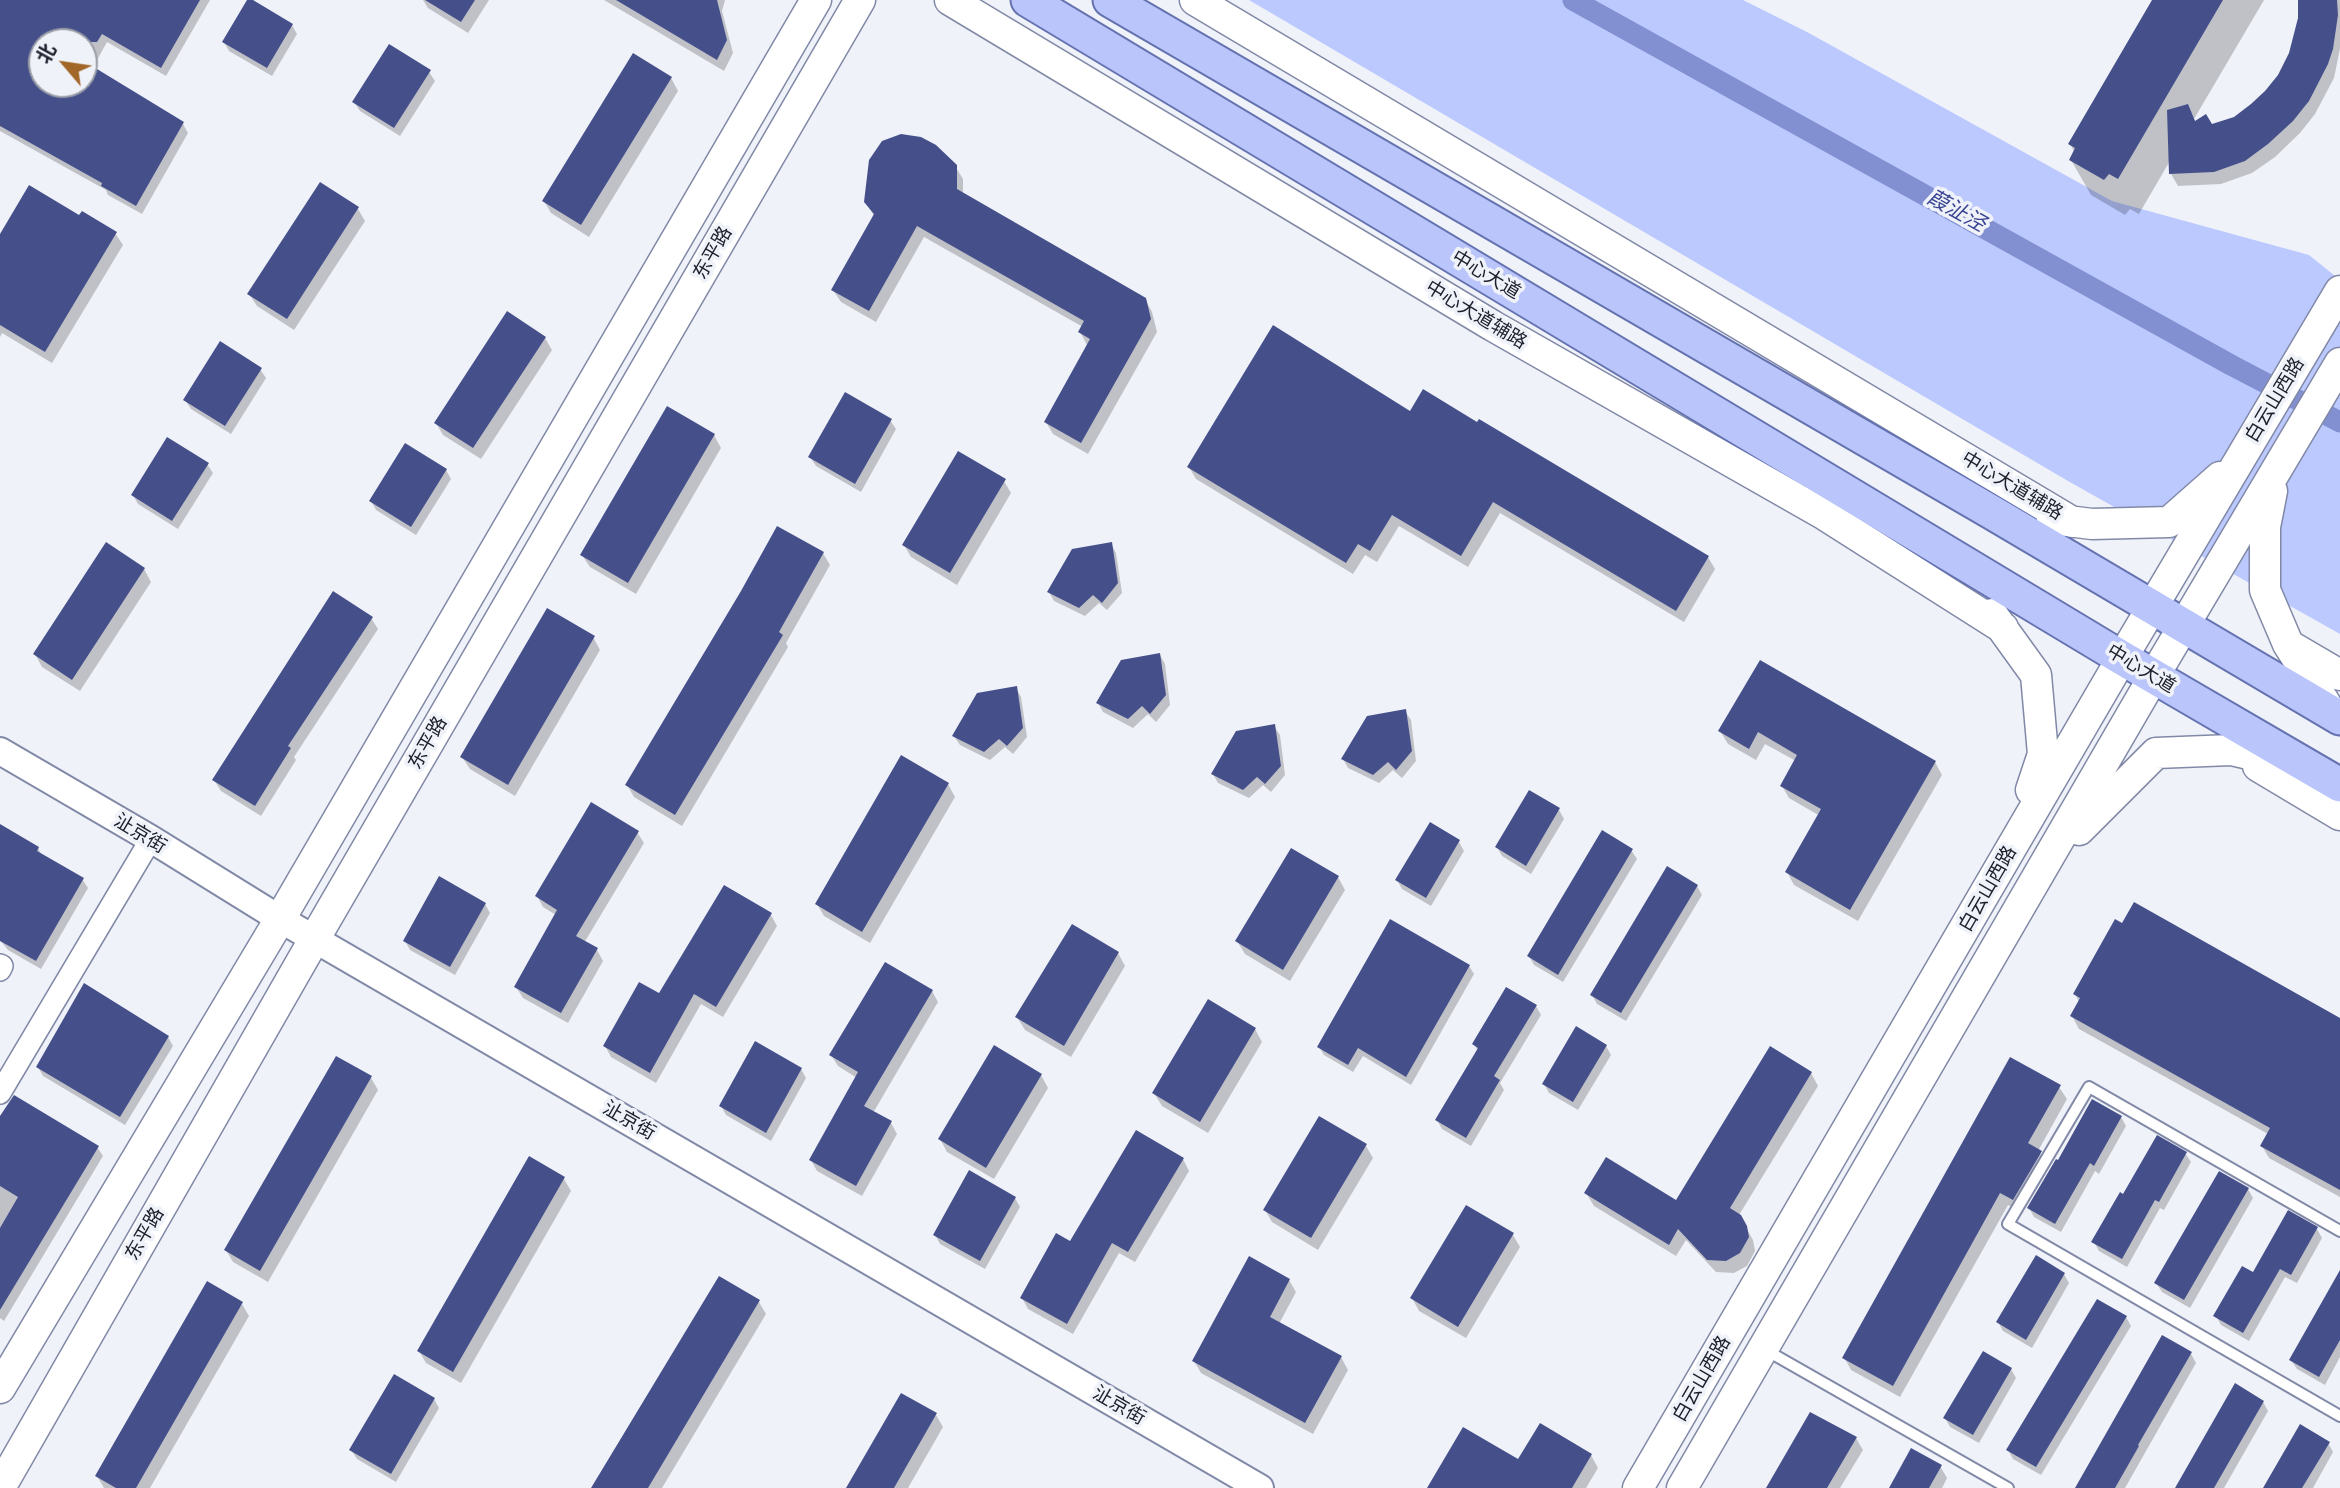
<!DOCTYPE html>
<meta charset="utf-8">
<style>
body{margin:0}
#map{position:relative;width:2340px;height:1488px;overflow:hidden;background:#f0f2f9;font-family:Cabin,"Noto Sans SC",sans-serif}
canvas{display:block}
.north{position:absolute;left:28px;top:28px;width:70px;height:70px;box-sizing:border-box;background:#f0f2f9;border:2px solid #9b9ea7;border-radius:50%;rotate:299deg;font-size:19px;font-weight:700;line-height:28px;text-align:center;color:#1c1f2b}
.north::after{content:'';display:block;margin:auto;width:24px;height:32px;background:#a26728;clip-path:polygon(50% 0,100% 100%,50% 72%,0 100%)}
</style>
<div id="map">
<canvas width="2340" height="1488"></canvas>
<div class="north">北</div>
</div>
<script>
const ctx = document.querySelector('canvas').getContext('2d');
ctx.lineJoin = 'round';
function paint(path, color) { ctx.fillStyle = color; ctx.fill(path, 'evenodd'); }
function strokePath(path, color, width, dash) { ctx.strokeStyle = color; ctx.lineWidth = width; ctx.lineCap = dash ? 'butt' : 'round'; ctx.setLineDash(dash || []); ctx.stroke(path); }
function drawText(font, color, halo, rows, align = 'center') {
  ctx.font = font + ' Cabin,"Noto Sans SC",sans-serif'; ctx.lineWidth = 7; ctx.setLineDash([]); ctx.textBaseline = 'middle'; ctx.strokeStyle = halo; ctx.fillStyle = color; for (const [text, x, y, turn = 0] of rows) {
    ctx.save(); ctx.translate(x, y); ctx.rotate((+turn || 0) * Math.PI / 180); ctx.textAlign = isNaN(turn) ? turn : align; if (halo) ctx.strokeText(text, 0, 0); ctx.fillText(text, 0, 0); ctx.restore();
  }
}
paint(new Path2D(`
 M1249,0H1743L1807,32L2112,201L2309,255L2340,280V634L2068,481Z`), '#bbc9ff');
paint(new Path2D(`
 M0,0H210L166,76L107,42L92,69L183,124L188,133L142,214L108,195L106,190L0,131ZM42,42H84V84H42Z
 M249,0L292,25L297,34L272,76L229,51L224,42Z
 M423,0H489L468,33L428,8Z
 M604,0H725L722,11L733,53L724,71Z
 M2154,0H2264L2194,119L2196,123L2211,126L2235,119L2266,93L2280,76L2291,54L2299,18L2300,0H2340V49L2334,78L2315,114L2300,133L2275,157L2252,173L2221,184L2178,186L2171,174V159L2139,214L2130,209L2125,215L2091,195L2071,160L2075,153L2070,144Z
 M429,72L435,81L400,136L360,111L354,102Z
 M671,78L678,91L589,237L551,213L544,201Z
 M870,161L955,166L963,179V195L1145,299L1152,312L1157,332L1088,454L1053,434L1046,422L1087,345L1080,332L1083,327L924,237L876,322L841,302L833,290L875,217L865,202Z
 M320,184L358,209L365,221L294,330L257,306L249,294Z
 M115,233L123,245L52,363L2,333L0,337V238Z
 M545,338L552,350L481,459L443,435L436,423Z
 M260,369L266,378L231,434L191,409L185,400Z
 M1410,414L1478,425L1708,557L1715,569L1684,622L1500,513L1468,567L1399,526L1377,562L1365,555L1353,574L1196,479L1189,467Z
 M890,420L896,429L861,492L816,466L810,457Z
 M714,435L721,448L636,594L590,567L582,555Z
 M207,464L213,473L178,529L138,504L133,495Z
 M446,470L451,479L416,535L376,510L371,501Z
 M1004,481L1011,493L957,585L911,557L904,545Z
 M1111,544L1116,553L1122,593L1107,610L1099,603L1085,616L1054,601L1049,592Z
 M823,553L830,565L786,643L788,647L682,826L634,797L627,785Z
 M144,569L151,582L80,691L42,667L35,654Z
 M371,618L378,629L294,757L296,760L261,816L221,791L214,780Z
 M593,637L600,650L515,796L470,769L462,757Z
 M1160,655L1165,664L1170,705L1156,722L1148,714L1133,728L1103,712L1098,703Z
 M1760,662L1935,762L1942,775L1858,921L1794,885L1787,872L1820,816L1789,798L1782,786L1796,761L1765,744L1756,760L1728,744L1720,731Z
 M1016,688L1021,697L1027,737L1013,754L1005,747L990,760L960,745L954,736Z
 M1405,711L1411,720L1416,761L1402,778L1393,770L1379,783L1348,768L1343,759Z
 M1274,726L1280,735L1285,775L1271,792L1263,785L1249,798L1218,783L1213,774Z
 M948,784L955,797L870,943L824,916L817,904Z
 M1559,810L1564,819L1531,874L1502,856L1497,847Z
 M1430,824L1459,842L1464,851L1431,906L1402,889L1397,880Z
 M0,826L38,848L42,856L82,879L88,888L41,969L8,950L0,940Z
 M637,832L644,843L584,943L597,950L603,961L568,1023L523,998L516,987L556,915L543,907L537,896Z
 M1631,850L1637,859L1563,982L1534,965L1529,956Z
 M1338,877L1345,890L1290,981L1245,954L1237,941Z
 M1697,886L1702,895L1626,1021L1597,1004L1592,995Z
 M485,904L490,913L455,975L410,950L405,941Z
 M771,915L777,926L723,1017L701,1004L656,1083L611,1057L605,1046Z
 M1118,953L1125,966L1071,1057L1025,1030L1017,1017Z
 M1469,966L1474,974L1411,1085L1363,1056L1353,1072L1324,1055L1319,1047Z
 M932,991L938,1002L873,1113L891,1123L897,1134L862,1196L817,1171L811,1160L857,1078L838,1066L831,1055Z
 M2075,994L2340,1020V1197L2269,1158L2262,1146L2268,1134L2079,1029L2072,1016L2079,1002Z
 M1536,1006L1541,1015L1500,1083L1504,1090L1471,1146L1442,1129L1437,1120L1478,1051L1474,1044Z
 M1255,1029L1262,1042L1208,1133L1162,1106L1154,1093Z
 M168,1037L173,1046L125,1125L43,1076L38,1067Z
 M1606,1046L1611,1055L1578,1110L1549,1093L1544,1084Z
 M1770,1048L1811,1073L1818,1086L1739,1215L1753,1240L1755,1251L1747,1266L1734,1273L1716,1272L1686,1240L1676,1256L1594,1206L1586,1193L1677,1202Z
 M336,1058L371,1078L378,1090L268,1282L233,1262L226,1250Z
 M801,1069L806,1078L771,1141L726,1115L721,1106Z
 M1041,1075L1048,1088L994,1179L947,1152L940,1139Z
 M2059,1087L2067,1099L2038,1151L2048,1165L2020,1212L2008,1205L1900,1397L1851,1370L1844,1357Z
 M2121,1117L2126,1126L2099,1174L2095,1171L2061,1232L2034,1217L2029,1208L2059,1162Z
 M0,1123L97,1147L103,1156L4,1321L0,1318Z
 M1366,1146L1373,1158L1318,1250L1272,1222L1265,1210Z
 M2185,1153L2191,1162L2164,1210L2160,1208L2127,1267L2099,1251L2094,1242L2124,1196Z
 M529,1159L564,1179L571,1191L461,1383L426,1363L419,1351Z
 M1183,1159L1189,1171L1135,1262L1119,1253L1073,1334L1028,1309L1022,1298L1070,1243Z
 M2248,1189L2253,1198L2190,1308L2162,1292L2156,1283Z
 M1015,1198L1020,1207L985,1269L940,1244L935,1235Z
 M2317,1229L2322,1238L2297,1283L2285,1277L2249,1341L2221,1325L2216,1316L2254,1275Z
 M1513,1235L1520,1247L1466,1338L1419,1311L1412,1298Z
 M2340,1271V1357L2325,1385L2297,1369L2291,1360Z
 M2064,1274L2069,1283L2032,1348L2003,1331L1998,1322Z
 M720,1278L759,1302L766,1314L662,1488H593Z
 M1289,1280L1296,1292L1279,1324L1341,1357L1348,1370L1313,1434L1201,1373L1194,1361Z
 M242,1304L249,1316L150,1488H104L97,1476Z
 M2126,1317L2131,1326L2041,1475L2013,1459L2008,1450Z
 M2163,1337L2191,1354L2196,1363L2125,1488H2077Z
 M2011,1369L2016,1378L1979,1443L1950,1427L1945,1418Z
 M434,1399L439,1408L396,1482L357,1459L351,1450Z
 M2263,1402L2268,1411L2224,1488H2177Z
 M936,1415L943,1427L908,1488H848Z
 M1856,1438L1863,1450L1840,1488H1768Z
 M2328,1443L2333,1452L2313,1488H2265Z
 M1591,1455L1598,1468L1586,1488H1429L1518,1462Z
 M1940,1466L1947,1478L1942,1488H1891Z`), '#0003');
strokePath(new Path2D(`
 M1573,0L2231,365L2340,422`), '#8290d1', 21);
paint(new Path2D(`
 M0,0H200L161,68L102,34L97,42H42V84H89L97,69L184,122L136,206L101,186L102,183L0,126Z
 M247,0H253L293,24L267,68L222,42Z
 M425,0H475L461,22Z
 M616,0H717L727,40L717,60Z
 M2152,0H2223L2118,179L2109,174L2104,180L2069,160L2075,148L2068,144Z
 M2298,0H2337L2338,15L2333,49L2328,64L2309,101L2293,121L2268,144L2245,161L2214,172L2169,174L2167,110L2188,104L2195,121L2206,114L2212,124L2234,117L2251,104L2265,91L2278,75L2289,53L2298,18Z
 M389,44L431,70L394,128L352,102Z
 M633,53L672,77L581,225L542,201Z
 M901,134L921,137L936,145L957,165V189L1146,298L1151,319L1081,443L1044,422L1090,339L1078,332L1084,321L917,226L869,311L831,290L874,214L864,202L869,160L882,141Z
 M320,182L359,207L287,319L247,294Z
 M29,185L79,215L82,211L117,232L45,352L0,325V234Z
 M507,311L546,337L473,448L434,423Z
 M1273,325L1410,411L1423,389L1477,422L1479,419L1709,556L1676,611L1493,502L1461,556L1392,515L1370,551L1358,544L1346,563L1187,467Z
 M220,341L262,368L225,426L183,400Z
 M845,392L892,419L855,484L808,457Z
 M667,406L715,434L628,583L580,555Z
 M167,437L209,463L172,521L131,495Z
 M405,443L447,469L411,527L369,501Z
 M958,451L1006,479L950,573L902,545Z
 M777,526L824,552L779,632L783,635L675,815L625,785L741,591Z
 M106,542L145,568L72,680L33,654Z
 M1112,542L1118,583L1102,603L1093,595L1079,608L1047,592L1072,549Z
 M333,591L373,617L288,746L291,748L255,806L212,780Z
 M547,608L595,636L508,785L460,757Z
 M1160,653L1166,695L1150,714L1142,706L1128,719L1096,703L1121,660Z
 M1760,660L1936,761L1850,910L1785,872L1821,809L1780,786L1797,755L1758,732L1749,749L1718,731Z
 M1017,686L1023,728L1007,746L999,739L984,752L952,736L977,693Z
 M1406,709L1412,751L1396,770L1388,762L1373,775L1341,759L1367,716Z
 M1275,724L1281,766L1265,784L1257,777L1243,790L1211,774L1236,731Z
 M901,755L949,783L862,932L815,904Z
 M1529,790L1560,808L1526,866L1495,847Z
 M591,802L639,831L576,936L598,948L561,1013L514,987L557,910L535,896Z
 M1430,822L1460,840L1426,898L1395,880Z
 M0,824L39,847L37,851L84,878L36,961L0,941Z
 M1602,830L1633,849L1558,975L1527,956Z
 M1291,848L1339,876L1283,970L1235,941Z
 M1667,866L1698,885L1621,1013L1590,995Z
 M439,876L486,903L450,967L403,941Z
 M724,885L772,913L716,1007L694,994L650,1073L603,1046L639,982L659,993Z
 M2134,902L2340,1018V1190L2260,1146L2270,1128L2070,1016L2080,998L2073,994L2115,919L2122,923Z
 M1390,919L1470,965L1406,1077L1358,1048L1348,1065L1317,1047Z
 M1072,924L1119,952L1064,1046L1015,1017Z
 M885,962L933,990L864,1106L892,1121L856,1186L809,1160L858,1072L829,1055Z
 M84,983L169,1036L120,1117L36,1067Z
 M1506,987L1537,1005L1494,1076L1500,1080L1466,1138L1435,1120L1478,1048L1472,1044Z
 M1208,999L1256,1028L1200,1122L1152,1093Z
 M1576,1026L1607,1045L1573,1102L1542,1084Z
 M755,1041L802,1068L766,1133L719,1106Z
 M994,1045L1042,1074L986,1168L938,1139Z
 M1770,1046L1812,1072L1730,1208L1741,1215L1747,1226L1749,1237L1740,1253L1726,1261L1707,1260L1678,1229L1669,1245L1584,1193L1606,1157L1676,1200Z
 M336,1056L372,1076L260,1271L224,1250Z
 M2010,1057L2061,1085L2028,1143L2042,1151L2013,1200L2000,1193L1893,1386L1842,1358Z
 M14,1095L99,1146L0,1310V1228L18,1197L0,1186V1116Z
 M2092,1099L2122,1116L2094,1166L2090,1163L2055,1224L2027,1208L2056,1159L2058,1160Z
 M1319,1116L1367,1144L1311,1238L1263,1210Z
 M1136,1130L1184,1158L1128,1252L1112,1243L1067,1324L1020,1298L1056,1233L1070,1241Z
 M2157,1135L2187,1152L2159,1202L2155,1200L2122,1259L2091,1242L2120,1192L2123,1194Z
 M529,1156L565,1177L453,1372L417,1351Z
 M969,1170L1016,1197L980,1261L933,1235Z
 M2219,1171L2249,1188L2184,1300L2154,1283Z
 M1466,1205L1514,1233L1458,1327L1410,1298Z
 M2288,1210L2318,1227L2291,1275L2280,1269L2243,1333L2213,1316L2242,1266L2253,1272Z
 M2036,1255L2065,1273L2026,1340L1996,1322Z
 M1249,1256L1290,1279L1270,1317L1342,1356L1305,1423L1192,1361Z
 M2340,1270V1340L2319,1377L2289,1360Z
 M719,1276L760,1300L648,1488H591Z
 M207,1281L243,1302L136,1488H116L95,1476Z
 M2097,1299L2127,1316L2036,1467L2006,1450Z
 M2162,1335L2192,1352L2138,1445L2139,1446L2115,1488H2075Z
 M1983,1351L2012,1368L1973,1435L1943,1418Z
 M394,1374L435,1398L391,1474L349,1450Z
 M2235,1383L2264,1401L2214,1488H2175Z
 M901,1393L937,1413L894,1488H846Z
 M1810,1412L1857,1437L1827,1488H1766Z
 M1540,1423L1592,1454L1572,1488H1427L1463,1427L1518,1459Z
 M2300,1424L2330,1442L2302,1488H2263Z
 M1911,1448L1942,1465L1929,1488H1889Z`), '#45508b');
const service = new Path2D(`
 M2340,1231L2089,1087L2008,1224L2340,1416
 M1764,1349L2008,1488`);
const minor = new Path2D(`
 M0,965L2,966L0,970
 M0,1093L151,839`);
const tertiary = new Path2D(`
 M0,751L151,839L280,919L1260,1488`);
const secondary = new Path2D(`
 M950,0L1493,326L1825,515L2003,628
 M1195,0L2072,522
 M2272,491L2265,527V590L2288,644L2332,714
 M2052,519L2092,524L2169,522L2220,477
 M1992,614L2036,675L2043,754L2031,790
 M2292,647L2340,675
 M2258,766L2340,815
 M2079,830L2156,753L2231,750L2296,765
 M0,1388L280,919L816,0
 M0,1488L315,938L860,0
 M1638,1488L2122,658L2340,291
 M1682,1488L2154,676L2340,363`);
const primary = new Path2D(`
 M1028,0L2122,658L2340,785
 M1110,0L1993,513L2340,718`);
strokePath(service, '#8189a7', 14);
strokePath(minor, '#8189a7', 24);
strokePath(tertiary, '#8189a7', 30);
strokePath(secondary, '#8189a7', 33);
strokePath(primary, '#6472b0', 37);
strokePath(service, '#fff', 10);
strokePath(minor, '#fff', 21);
strokePath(tertiary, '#fff', 26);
strokePath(secondary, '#fff', 30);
strokePath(primary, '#b9c5fb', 33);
drawText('19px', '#1c1f2b', '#f0f2f9', [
 ["东平路",713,253,-60],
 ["中心大道",1486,275,31],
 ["中心大道辅路",1476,315,31],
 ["白云山西路",2275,400,-59],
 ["中心大道辅路",2012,486,31],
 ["中心大道",2141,669,31],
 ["东平路",428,743,-60],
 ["沚京街",140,834,31],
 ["白云山西路",1988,889,-60],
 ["沚京街",629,1121,30],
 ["东平路",145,1234,-60],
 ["白云山西路",1702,1379,-60],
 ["沚京街",1119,1406,30]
]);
drawText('italic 21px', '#3a4593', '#f0f2f9', [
 ["葭沚泾",1956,211,29]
]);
</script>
